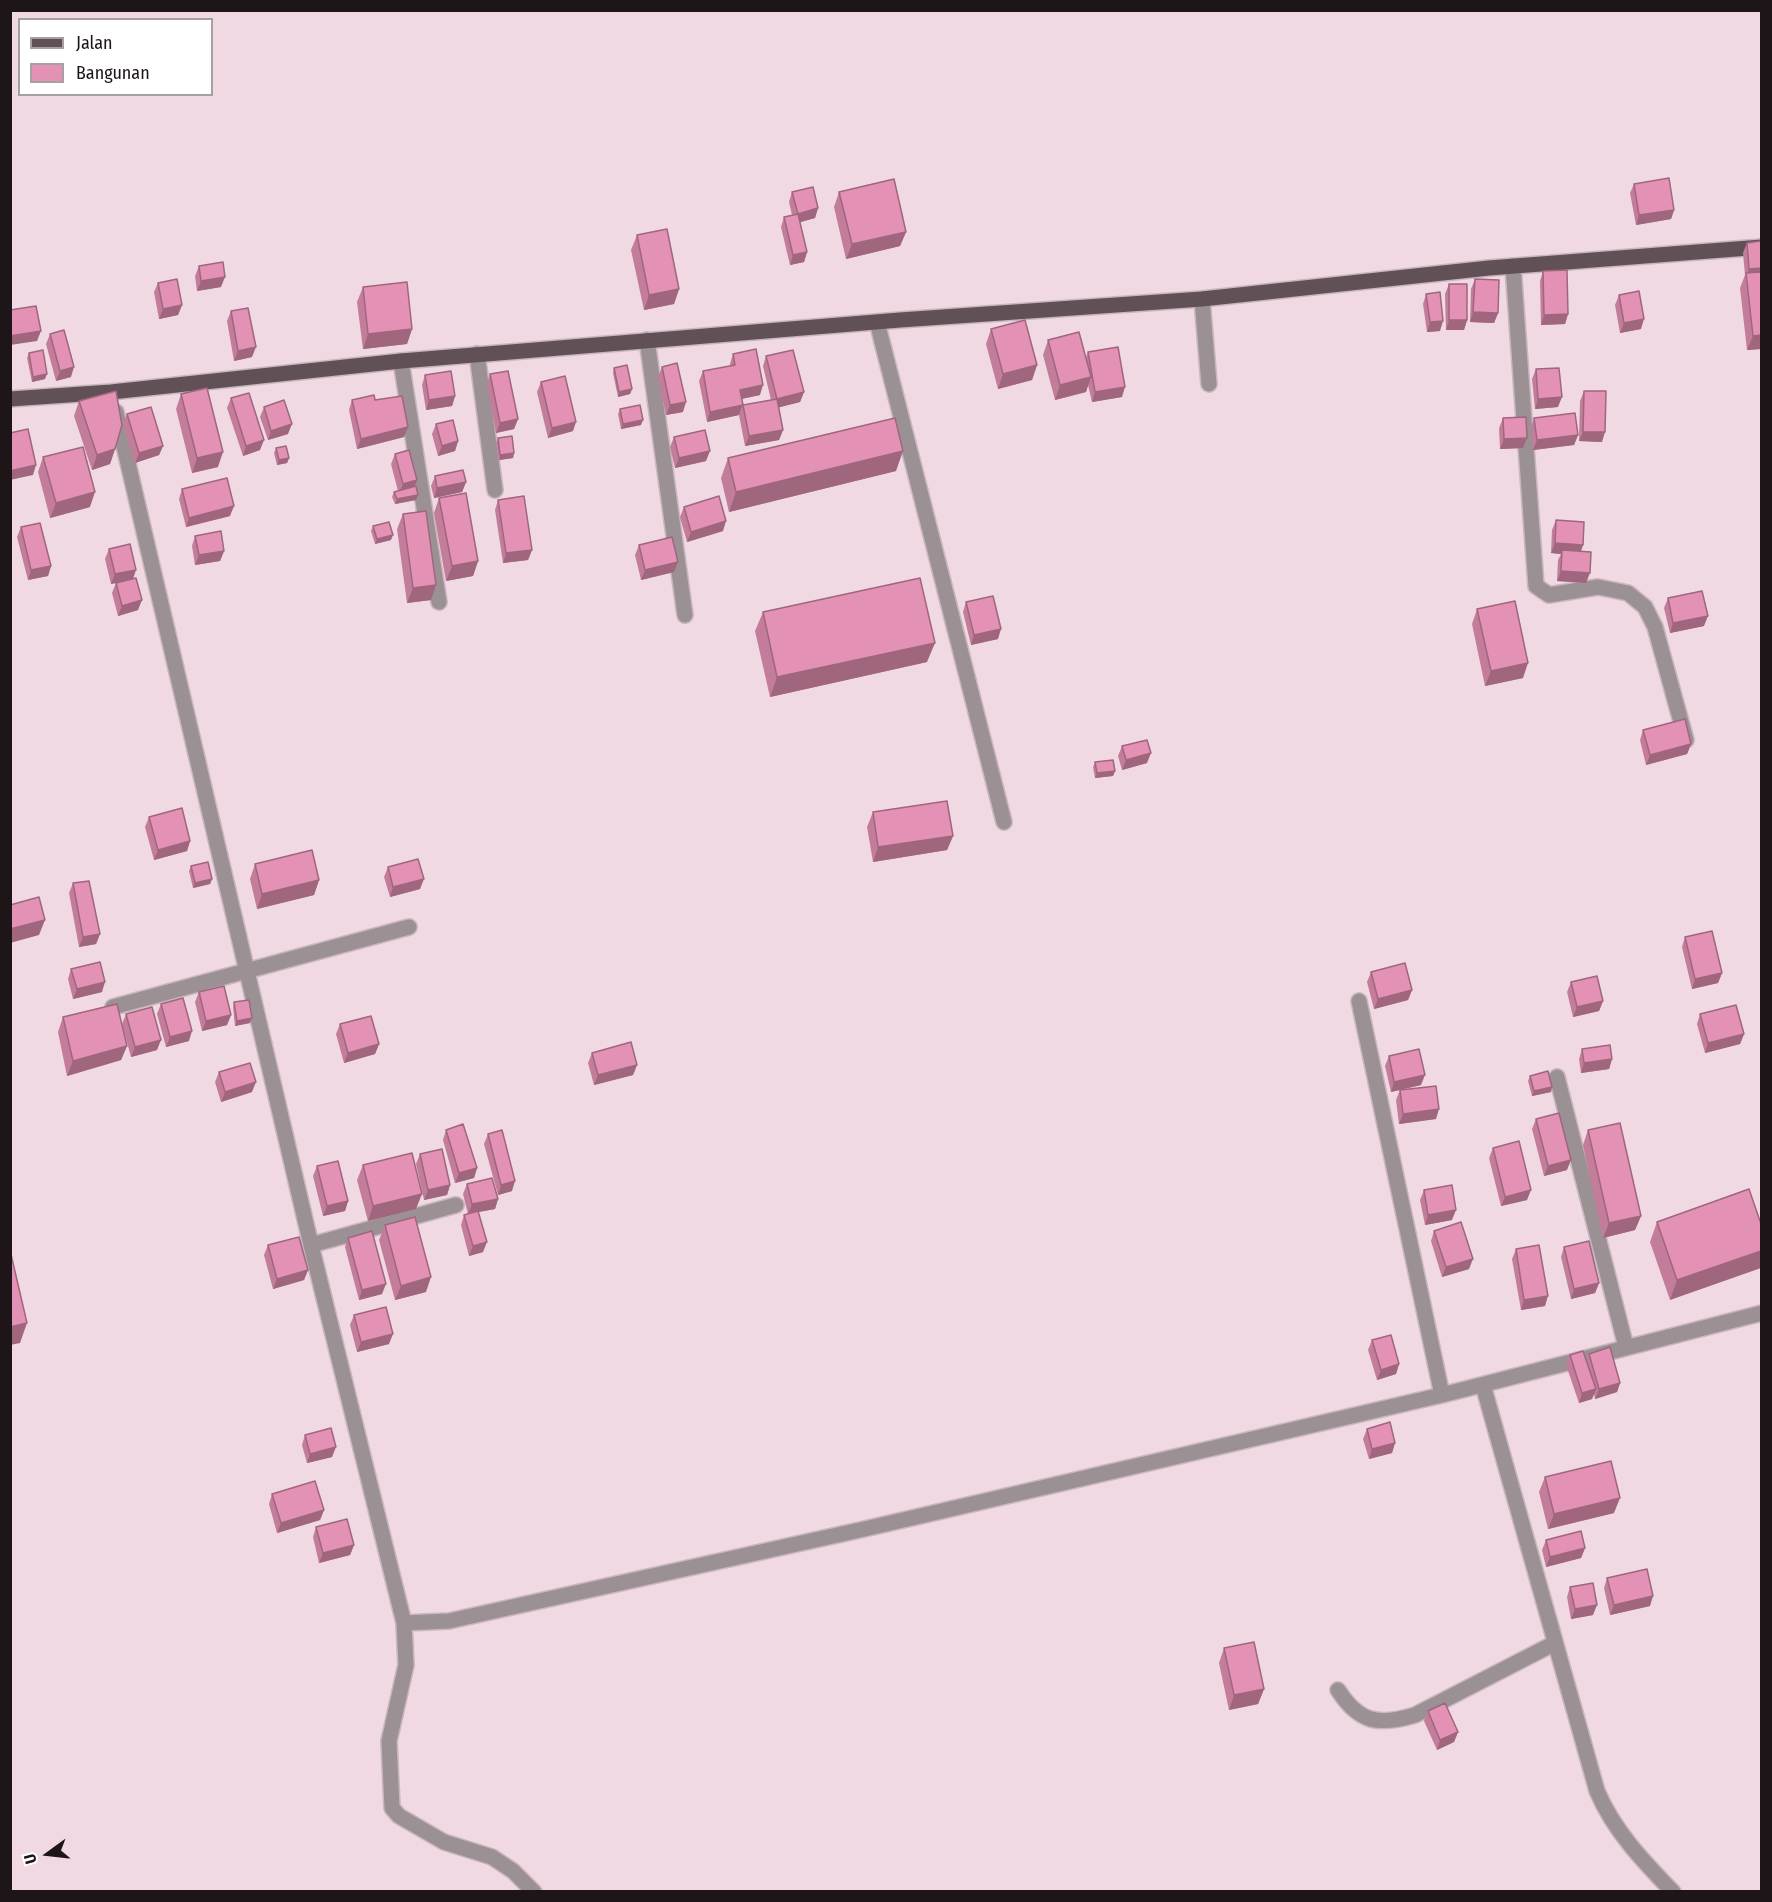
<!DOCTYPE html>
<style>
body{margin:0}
#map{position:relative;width:1772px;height:1902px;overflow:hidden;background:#f0d9e2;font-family:"Fira Sans Condensed",sans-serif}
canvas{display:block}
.frame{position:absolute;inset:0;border:12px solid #1d1518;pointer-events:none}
.legend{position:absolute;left:18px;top:18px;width:195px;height:78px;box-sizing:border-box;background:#fff;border:2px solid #a5a1a3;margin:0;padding:8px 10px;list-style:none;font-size:18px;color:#1d1518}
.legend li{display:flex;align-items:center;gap:12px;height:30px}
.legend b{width:30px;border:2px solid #a5a1a3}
.north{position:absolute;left:18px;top:1824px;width:60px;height:60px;-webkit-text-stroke:4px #fff;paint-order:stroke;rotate:255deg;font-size:16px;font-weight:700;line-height:24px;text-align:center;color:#1d1518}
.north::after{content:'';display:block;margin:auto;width:21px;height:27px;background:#1d1518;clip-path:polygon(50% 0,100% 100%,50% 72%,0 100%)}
</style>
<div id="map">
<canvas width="1772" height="1902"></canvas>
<div class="frame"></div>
<ul class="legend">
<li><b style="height:8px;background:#615157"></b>Jalan</li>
<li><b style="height:16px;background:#e391b4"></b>Bangunan</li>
</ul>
<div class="north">U</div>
</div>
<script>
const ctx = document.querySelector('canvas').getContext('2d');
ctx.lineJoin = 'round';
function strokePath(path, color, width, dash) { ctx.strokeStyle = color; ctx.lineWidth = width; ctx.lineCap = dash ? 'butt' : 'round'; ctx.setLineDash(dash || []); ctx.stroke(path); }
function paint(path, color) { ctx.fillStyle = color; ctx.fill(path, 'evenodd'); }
const minor = new Path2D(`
 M1513,266L1536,586L1549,595L1598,587L1628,593L1645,607L1655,627L1686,740
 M1202,299L1209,384
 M877,322L1004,822
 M647,340L685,615
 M477,354L495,490
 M401,361L439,602
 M116,412L311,1245L404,1623L406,1665L389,1741L392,1808L399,1816L444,1842L492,1857L513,1871L534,1892
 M1359,1001L1442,1395
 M113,1007L409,927
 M1557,1077L1626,1347
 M311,1245L456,1205
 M1483,1385L1597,1791C1614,1831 1643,1861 1673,1892
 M404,1623L449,1621L860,1530L1442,1395L1762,1313
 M1338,1690C1359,1723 1379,1726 1415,1715L1555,1643`);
const major = new Path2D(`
 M10,399L111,392L401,361L900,320L1202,299L1489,268L1762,247`);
strokePath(minor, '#cab6be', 18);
strokePath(major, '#cab6be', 18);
strokePath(minor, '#9b9195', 15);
strokePath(major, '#615157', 15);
paint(new Path2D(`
 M1634,184L1674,210L1671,219L1636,225L1630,193Z
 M792,192L818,208L815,218L800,222L807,252L804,262L790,265L781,227L784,217L792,215L789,202Z
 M839,192L906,232L900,246L846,259L834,207Z
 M637,235L679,289L674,304L644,310L631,250Z
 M1747,243L1761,349L1747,350L1740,288L1745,275L1743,253Z
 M199,266L221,287L197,291L195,276Z
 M1543,271L1568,314L1565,324L1541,325L1540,281Z
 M1475,279L1498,313L1494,323L1470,322L1471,289Z
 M158,283L182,305L178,315L159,319L154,292Z
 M1449,284L1467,320L1464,330H1446L1445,294Z
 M363,287L412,329L407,344L363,349L357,302Z
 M1426,294L1440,331L1427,332L1423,304Z
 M1619,295L1641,329L1620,333L1615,305Z
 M231,311L252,357L234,361L227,321Z
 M991,329L1037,365L1032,380L998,389L986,344Z
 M50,334L71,377L56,381L46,344Z
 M1048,340L1086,357L1088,352L1122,397L1092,402L1088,385L1086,392L1055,400L1043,355Z
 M29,353L45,379L32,382L27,358Z
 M733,354L760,395L742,399L739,415L707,422L699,381L703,371L730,366V364Z
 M766,356L804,392L800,402L779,407L783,430L779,440L745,446L739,415L743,405L771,400L763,366Z
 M662,367L683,412L666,415L658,377Z
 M614,368L632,389L630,394L618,397L613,373Z
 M1536,369L1558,407L1535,409L1532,379Z
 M490,374L518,419L514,429L496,433L487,384Z
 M425,375L455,396L452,406L426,410L422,385Z
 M541,382L573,431L548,438L537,392Z
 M1584,391L1602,442L1579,441L1580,401Z
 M181,394L218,467L192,473L176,409Z
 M231,398L260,450L243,456L227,408Z
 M352,400L404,437L357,449L349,410Z
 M79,401L115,449L110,464L92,470L74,416Z
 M264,407L288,434L268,440L260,417Z
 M620,409L641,425L621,429L618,414Z
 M127,414L163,446L159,455L135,463L123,424Z
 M1503,418L1523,448L1500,449L1499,428Z
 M1534,418L1578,435L1574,445L1533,450L1531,428Z
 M436,424L458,441L455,451L438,456L432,434Z
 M674,437L706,461L675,468L670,447Z
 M498,438L514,453L513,458L499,460L496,443Z
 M276,448L289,458L287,463L277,465L274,453Z
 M395,454L415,486L418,495L416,500L395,504L392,497L394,492L398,491L391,464Z
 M43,457L90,507L50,518L38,472Z
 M728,458L896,471L729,512L721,478Z
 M435,476L466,482L462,492L434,498L431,486Z
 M182,489L230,516L186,527L179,499Z
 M439,498L478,561L473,576L446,581L434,513Z
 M498,500L532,550L528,560L503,563L495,510Z
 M684,507L723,531L687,542L680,517Z
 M403,514L436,585L431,600L407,603L397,529Z
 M1556,520L1581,551L1586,583L1557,581L1558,560L1561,554L1551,553L1552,530Z
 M373,526L391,540L375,544L371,531Z
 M21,527L51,566L48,576L28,580L17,537Z
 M195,536L224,551L220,561L195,565L192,546Z
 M639,545L674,572L641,580L635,555Z
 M109,549L133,579L138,610L118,616L112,593L116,583L111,584L105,559Z
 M1668,598L1704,626L1670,633L1664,608Z
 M966,602L998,639L971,645L963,612Z
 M1477,609L1523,678L1485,686L1472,624Z
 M763,612L927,662L770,697L755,631Z
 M1643,730L1691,744L1687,754L1646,765L1640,740Z
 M1122,746L1147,763L1122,770L1118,756Z
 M1095,762L1115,771L1113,776L1095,778L1093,767Z
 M873,812L953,836L947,850L873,862L867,827Z
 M149,817L190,841L187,851L154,860L145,827Z
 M255,864L319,880L314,895L257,909L250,879Z
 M191,866L212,879L210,884L193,888L189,871Z
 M388,867L420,889L390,897L384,877Z
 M73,883L100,934L96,944L79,947L69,893Z
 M1685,937L1722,973L1718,983L1692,989L1682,947Z
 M71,969L102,992L73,999L68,979Z
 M1371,972L1412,990L1408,1000L1374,1009L1367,982Z
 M1571,982L1603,1001L1599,1011L1573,1017L1567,992Z
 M199,992L231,1015L227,1025L202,1031L195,1002Z
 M234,1002L250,1023L235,1026L233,1007Z
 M161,1004L189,1041L166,1047L157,1014Z
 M126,1014L157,1050L131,1057L122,1024Z
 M1700,1014L1744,1034L1740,1044L1705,1053L1697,1024Z
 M63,1017L127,1046L121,1060L67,1076L58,1032Z
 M340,1024L379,1044L375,1054L344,1063L336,1034Z
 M1582,1049L1612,1059L1609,1069L1581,1073L1579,1059Z
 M592,1053L637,1065L633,1075L594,1085L588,1063Z
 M1389,1056L1421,1085L1391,1092L1385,1066Z
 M219,1072L252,1092L221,1102L215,1082Z
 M1530,1076L1551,1092L1532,1096L1528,1081Z
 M1400,1090L1436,1119L1399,1124L1396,1100Z
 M1536,1119L1567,1170L1544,1176L1532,1129Z
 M446,1130L477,1168L474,1178L455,1183L443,1140Z
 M1588,1130L1641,1216L1635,1230L1603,1238L1583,1145Z
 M488,1134L512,1191L498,1195L484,1144Z
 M1493,1148L1527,1200L1501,1206L1489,1158Z
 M420,1154L450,1185L447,1195L424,1200L416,1164Z
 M363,1165L416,1209L368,1221L357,1180Z
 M317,1166L348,1201L345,1211L323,1216L313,1176Z
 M467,1184L498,1199L495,1209L478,1212L483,1252L469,1256L461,1225L464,1215L468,1214L463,1194Z
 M1424,1190L1452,1220L1425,1225L1420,1200Z
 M1657,1222L1761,1224L1670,1300L1650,1242Z
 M385,1225L426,1292L395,1300L379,1240Z
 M1434,1231L1469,1269L1442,1277L1431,1241Z
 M348,1238L382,1294L359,1300L345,1247Z
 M268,1245L308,1270L304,1280L273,1289L264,1255Z
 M1564,1247L1599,1283L1595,1293L1571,1299L1561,1257Z
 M1516,1249L1545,1306L1521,1310L1512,1259Z
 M354,1315L389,1344L357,1352L350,1325Z
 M1372,1340L1399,1364L1396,1374L1377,1380L1368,1350Z
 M1589,1354L1620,1383L1617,1392L1595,1399L1594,1394L1592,1399L1579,1403L1566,1365L1570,1355L1586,1360Z
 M1367,1429L1395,1443L1392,1453L1369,1459L1363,1439Z
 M305,1435L332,1457L307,1463L302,1445Z
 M1545,1477L1614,1513L1548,1529L1539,1492Z
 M272,1494L324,1510L320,1520L277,1533L269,1504Z
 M316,1527L354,1545L350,1555L319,1563L313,1537Z
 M1546,1540L1585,1548L1581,1558L1546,1567L1542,1550Z
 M1607,1578L1650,1606L1610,1615L1604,1588Z
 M1570,1587L1593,1615L1571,1619L1567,1597Z
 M1224,1648L1264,1689L1258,1704L1229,1710L1219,1663Z
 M1428,1711L1458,1732L1454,1742L1437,1750L1424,1721Z`), '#c37d9b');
paint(new Path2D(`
 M818,208L815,218L794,224L798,214Z
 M1674,210L1671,219L1636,225L1639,215Z
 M906,232L900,246L846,259L852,244Z
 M807,252L804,262L790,265L793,255Z
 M1761,268V278L1746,277L1749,269Z
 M225,277L221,287L197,291L201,281Z
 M679,289L674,304L644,310L649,295Z
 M182,305L178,315L159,319L163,309Z
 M1473,312L1498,313L1494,323L1470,322Z
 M1568,314L1565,324L1541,325L1544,315Z
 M1644,319L1641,329L1620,333L1624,323Z
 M1449,320H1467L1464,330H1446Z
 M1443,321L1440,331L1427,332L1430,322Z
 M412,329L407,344L363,349L368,334Z
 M41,331L37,341L10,345V336Z
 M1761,335V349L1747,350L1753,336Z
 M256,347L252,357L234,361L238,351Z
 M1037,365L1032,380L998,389L1003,374Z
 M74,367L71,377L56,381L60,371Z
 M47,374L45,379L32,382L33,377Z
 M1091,377L1086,392L1055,400L1060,385Z
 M763,385L760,395L736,400L740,390Z
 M1125,387L1122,397L1092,402L1095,392Z
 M632,389L630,394L618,397L619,392Z
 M804,392L800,402L773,409L777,399Z
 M455,396L452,406L426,410L429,400Z
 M1562,397L1558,407L1535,409L1538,399Z
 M686,402L683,412L666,415L670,405Z
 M743,405L739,415L707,422L710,412Z
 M518,419L514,429L496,433L500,423Z
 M643,420L641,425L621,429L623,424Z
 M576,422L573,431L548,438L552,428Z
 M292,424L288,434L268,440L271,431Z
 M408,427L404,437L357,449L361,439Z
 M783,430L779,440L745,446L749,436Z
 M1583,432H1605L1602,442L1579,441Z
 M1578,435L1574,445L1533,450L1537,440Z
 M1527,438L1523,448L1500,449L1504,439Z
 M264,440L260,450L243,456L246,446Z
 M458,441L455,451L438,456L442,446Z
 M163,446L159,455L135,463L139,453Z
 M115,449L110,464L92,470L97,455Z
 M710,451L706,461L675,468L679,458Z
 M903,451L896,471L729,512L736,492Z
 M223,452L218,467L192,473L197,458Z
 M514,453L513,458L499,460L500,455Z
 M289,458L287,463L277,465L279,460Z
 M36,465L33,475L10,480V471Z
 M417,480L413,490L399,494L403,484Z
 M466,482L462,492L434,498L437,488Z
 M95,492L90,507L50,518L56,503Z
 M418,495L416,500L395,504L397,499Z
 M234,506L230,516L186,527L189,518Z
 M726,521L723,531L687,542L691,532Z
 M393,535L391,540L375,544L377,539Z
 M1555,543L1583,545L1580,555L1562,550L1561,554L1551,553Z
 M532,550L528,560L503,563L506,553Z
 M224,551L220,561L195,565L199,555Z
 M478,561L473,576L446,581L452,566Z
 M678,562L674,572L641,580L645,570Z
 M51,566L48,576L28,580L31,570Z
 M136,570L133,579L111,584L115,574Z
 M1561,571L1590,573L1586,583L1557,581Z
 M436,585L431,600L407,603L413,588Z
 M142,600L138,610L118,616L122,606Z
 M1708,616L1704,626L1670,633L1673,623Z
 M1001,629L998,639L971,645L974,635Z
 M935,643L927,662L770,697L777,677Z
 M1528,663L1523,678L1485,686L1491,671Z
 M1691,744L1687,754L1646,765L1650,755Z
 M1151,753L1147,763L1122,770L1126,760Z
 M1115,771L1113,776L1095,778L1097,773Z
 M953,836L947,850L873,862L878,847Z
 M190,841L187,851L154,860L158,850Z
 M212,879L210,884L193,888L195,883Z
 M424,879L420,889L390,897L393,887Z
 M319,880L314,895L257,909L262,894Z
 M45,920L39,935L10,943V929Z
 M100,934L96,944L79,947L83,937Z
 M1722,973L1718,983L1692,989L1695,979Z
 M105,982L102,992L73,999L77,989Z
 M1412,990L1408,1000L1374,1009L1378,999Z
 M1603,1001L1599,1011L1573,1017L1577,1007Z
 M231,1015L227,1025L202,1031L206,1021Z
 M252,1018L250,1023L235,1026L237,1021Z
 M192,1031L189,1041L166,1047L170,1037Z
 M1744,1034L1740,1044L1705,1053L1708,1043Z
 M161,1040L157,1050L131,1057L135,1047Z
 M379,1044L375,1054L344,1063L348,1053Z
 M127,1046L121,1060L67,1076L73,1061Z
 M1612,1059L1609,1069L1581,1073L1584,1063Z
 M637,1065L633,1075L594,1085L598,1075Z
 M1425,1075L1421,1085L1391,1092L1394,1082Z
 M256,1082L252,1092L221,1102L225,1092Z
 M1552,1087L1551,1092L1532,1096L1534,1091Z
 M1439,1109L1436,1119L1399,1124L1403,1114Z
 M1571,1160L1567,1170L1544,1176L1548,1166Z
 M477,1168L474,1178L455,1183L459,1173Z
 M515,1181L512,1191L498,1195L501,1185Z
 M450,1185L447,1195L424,1200L428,1190Z
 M1531,1190L1527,1200L1501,1206L1505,1197Z
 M422,1194L416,1209L368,1221L373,1206Z
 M498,1199L495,1209L468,1214L472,1204Z
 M348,1201L345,1211L323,1216L327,1206Z
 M1456,1210L1452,1220L1425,1225L1428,1215Z
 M1641,1216L1635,1230L1603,1238L1609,1223Z
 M487,1242L483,1252L469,1256L473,1246Z
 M1761,1251V1268L1670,1300L1677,1280Z
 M1473,1259L1469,1269L1442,1277L1446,1267Z
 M308,1270L304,1280L273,1289L277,1279Z
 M431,1277L426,1292L395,1300L401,1286Z
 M1599,1283L1595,1293L1571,1299L1574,1289Z
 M386,1284L382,1294L359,1300L362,1290Z
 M1548,1296L1545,1306L1521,1310L1524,1300Z
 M27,1323L20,1343L10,1345V1327Z
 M393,1334L389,1344L357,1352L361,1342Z
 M1399,1364L1396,1374L1377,1380L1381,1370Z
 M1620,1383L1617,1392L1595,1399L1599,1389Z
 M1596,1389L1592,1399L1579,1403L1582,1393Z
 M1395,1443L1392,1453L1369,1459L1372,1449Z
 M336,1447L332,1457L307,1463L310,1454Z
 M1620,1498L1614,1513L1548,1529L1554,1514Z
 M324,1510L320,1520L277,1533L281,1523Z
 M354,1545L350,1555L319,1563L323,1553Z
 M1585,1548L1581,1558L1546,1567L1550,1557Z
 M1653,1596L1650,1606L1610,1615L1614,1605Z
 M1597,1605L1593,1615L1571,1619L1575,1609Z
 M1264,1689L1258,1704L1229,1710L1234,1695Z
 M1458,1732L1454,1742L1437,1750L1440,1740Z`), '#9f667e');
const building = new Path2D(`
 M1669,178L1674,210L1639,215L1634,184Z
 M894,179L906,232L852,244L839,192Z
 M813,187L818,208L798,214L807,252L793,255L784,217L798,214L792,192Z
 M667,229L679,289L649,295L637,235Z
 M1761,241V268L1749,269L1747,243Z
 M223,262L225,277L201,281L199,266Z
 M1567,270L1568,314L1544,315L1543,271Z
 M1761,272V335L1753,336L1746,273Z
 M177,279L182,305L163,309L158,283Z
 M1475,279L1499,280L1498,313L1473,312Z
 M407,282L412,329L368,334L363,287Z
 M1449,284H1467V320H1449Z
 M1639,291L1644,319L1624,323L1619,295Z
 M1440,292L1443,321L1430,322L1426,294Z
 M36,306L41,331L10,336V310Z
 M248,308L256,347L238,351L231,311Z
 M1025,320L1037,365L1003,374L991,329Z
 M64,330L74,367L60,371L50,334Z
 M1079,332L1091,377L1060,385L1048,340Z
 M1118,347L1125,387L1095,392L1088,352Z
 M756,349L763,385L740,390L743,405L710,412L703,371L735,365L733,354Z
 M43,350L47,374L33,377L29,353Z
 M793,350L804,392L777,399L766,356Z
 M677,363L686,402L670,405L662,367Z
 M627,365L632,389L619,392L614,368Z
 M1559,368L1562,397L1538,399L1536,369Z
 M451,371L455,396L429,400L425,375Z
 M508,371L518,419L500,423L490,374Z
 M565,376L576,422L552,428L541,382Z
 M207,388L223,452L197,458L181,394Z
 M116,391L122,425L115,449L97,455L79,401Z
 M1584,391H1606L1605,432H1583Z
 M249,393L264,440L246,446L231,398Z
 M374,395L375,400L402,396L408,427L361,439L352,400Z
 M777,399L783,430L749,436L743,405Z
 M284,400L292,424L271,431L264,407Z
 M640,405L643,420L623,424L620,409Z
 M151,407L163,446L139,453L127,414Z
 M1575,413L1578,435L1537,440L1534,418Z
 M1526,417L1527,438L1504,439L1503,418Z
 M895,418L903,451L736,492L728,458Z
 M453,420L458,441L442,446L436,424Z
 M28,429L36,465L10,471V433Z
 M705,430L710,451L679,458L674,437Z
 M512,436L514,453L500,455L498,438Z
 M286,446L289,458L279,460L276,448Z
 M83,447L95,492L56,503L43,457Z
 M409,450L417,480L403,484L395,454Z
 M463,470L466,482L437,488L435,476Z
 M227,478L234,506L189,518L182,489Z
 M416,486L418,495L397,499L394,492Z
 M466,493L478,561L452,566L439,498Z
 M524,496L532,550L506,553L498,500Z
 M719,496L726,521L691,532L684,507Z
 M426,511L436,585L413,588L403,514Z
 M1556,520L1584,522L1583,545L1555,543Z
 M389,522L393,535L377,539L373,526Z
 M40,523L51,566L31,570L21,527Z
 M221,531L224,551L199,555L195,536Z
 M672,537L678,562L645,570L639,545Z
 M130,544L136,570L115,574L109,549Z
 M1562,550L1591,552L1590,573L1561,571Z
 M136,578L142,600L122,606L116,583Z
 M920,578L935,643L777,677L763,612Z
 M1702,591L1708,616L1673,623L1668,598Z
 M993,596L1001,629L974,635L966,602Z
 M1515,601L1528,663L1491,671L1477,609Z
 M1685,719L1691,744L1650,755L1643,730Z
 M1147,740L1151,753L1126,760L1122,746Z
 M1113,760L1115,771L1097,773L1095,762Z
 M947,801L953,836L878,847L873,812Z
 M182,808L190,841L158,850L149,817Z
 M312,850L319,880L262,894L255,864Z
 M418,859L424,879L393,887L388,867Z
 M208,862L212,879L195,883L191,866Z
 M89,881L100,934L83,937L73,883Z
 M39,897L45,920L10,929V905Z
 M1712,931L1722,973L1695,979L1685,937Z
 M100,962L105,982L77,989L71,969Z
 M1405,963L1412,990L1378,999L1371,972Z
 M1597,976L1603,1001L1577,1007L1571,982Z
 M224,986L231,1015L206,1021L199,992Z
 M183,998L192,1031L170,1037L161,1004Z
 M249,1000L252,1018L237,1021L234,1002Z
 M117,1004L127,1046L73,1061L63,1017Z
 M1736,1005L1744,1034L1708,1043L1700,1014Z
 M152,1007L161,1040L135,1047L126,1014Z
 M371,1016L379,1044L348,1053L340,1024Z
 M631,1042L637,1065L598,1075L592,1053Z
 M1610,1045L1612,1059L1584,1063L1582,1049Z
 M1419,1049L1425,1075L1394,1082L1389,1056Z
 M250,1063L256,1082L225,1092L219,1072Z
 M1548,1071L1552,1087L1534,1091L1530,1076Z
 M1436,1086L1439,1109L1403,1114L1400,1090Z
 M1559,1113L1571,1160L1548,1166L1536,1119Z
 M1620,1123L1641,1216L1609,1223L1588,1130Z
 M463,1124L477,1168L459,1173L446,1130Z
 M502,1130L515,1181L501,1185L488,1134Z
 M1519,1141L1531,1190L1505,1197L1493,1148Z
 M442,1149L450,1185L428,1190L420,1154Z
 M412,1153L422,1194L373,1206L363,1165Z
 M338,1161L348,1201L327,1206L317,1166Z
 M492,1178L498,1199L472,1204L467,1184Z
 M1452,1185L1456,1210L1428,1215L1424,1190Z
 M1749,1189L1761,1224V1251L1677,1280L1657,1222Z
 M478,1211L487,1242L473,1246L464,1215Z
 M415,1217L431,1277L401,1286L385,1225Z
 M1461,1222L1473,1259L1446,1267L1434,1231Z
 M372,1231L386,1284L362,1290L348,1238Z
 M299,1237L308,1270L277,1279L268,1245Z
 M1589,1241L1599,1283L1574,1289L1564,1247Z
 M1539,1245L1548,1296L1524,1300L1516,1249Z
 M10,1250L27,1323L10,1327Z
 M386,1307L393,1334L361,1342L354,1315Z
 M1391,1335L1399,1364L1381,1370L1372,1340Z
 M1610,1347L1620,1383L1599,1389L1589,1354Z
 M1583,1351L1596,1389L1582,1393L1570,1355Z
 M1390,1422L1395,1443L1372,1449L1367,1429Z
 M331,1428L336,1447L310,1454L305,1435Z
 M1611,1461L1620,1498L1554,1514L1545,1477Z
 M315,1481L324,1510L281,1523L272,1494Z
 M347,1519L354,1545L323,1553L316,1527Z
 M1581,1531L1585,1548L1550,1557L1546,1540Z
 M1647,1569L1653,1596L1614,1605L1607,1578Z
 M1593,1583L1597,1605L1575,1609L1570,1587Z
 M1254,1642L1264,1689L1234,1695L1224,1648Z
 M1445,1703L1458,1732L1440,1740L1428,1711Z`);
paint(building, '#e391b4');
strokePath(building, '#9f667e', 1.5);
</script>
